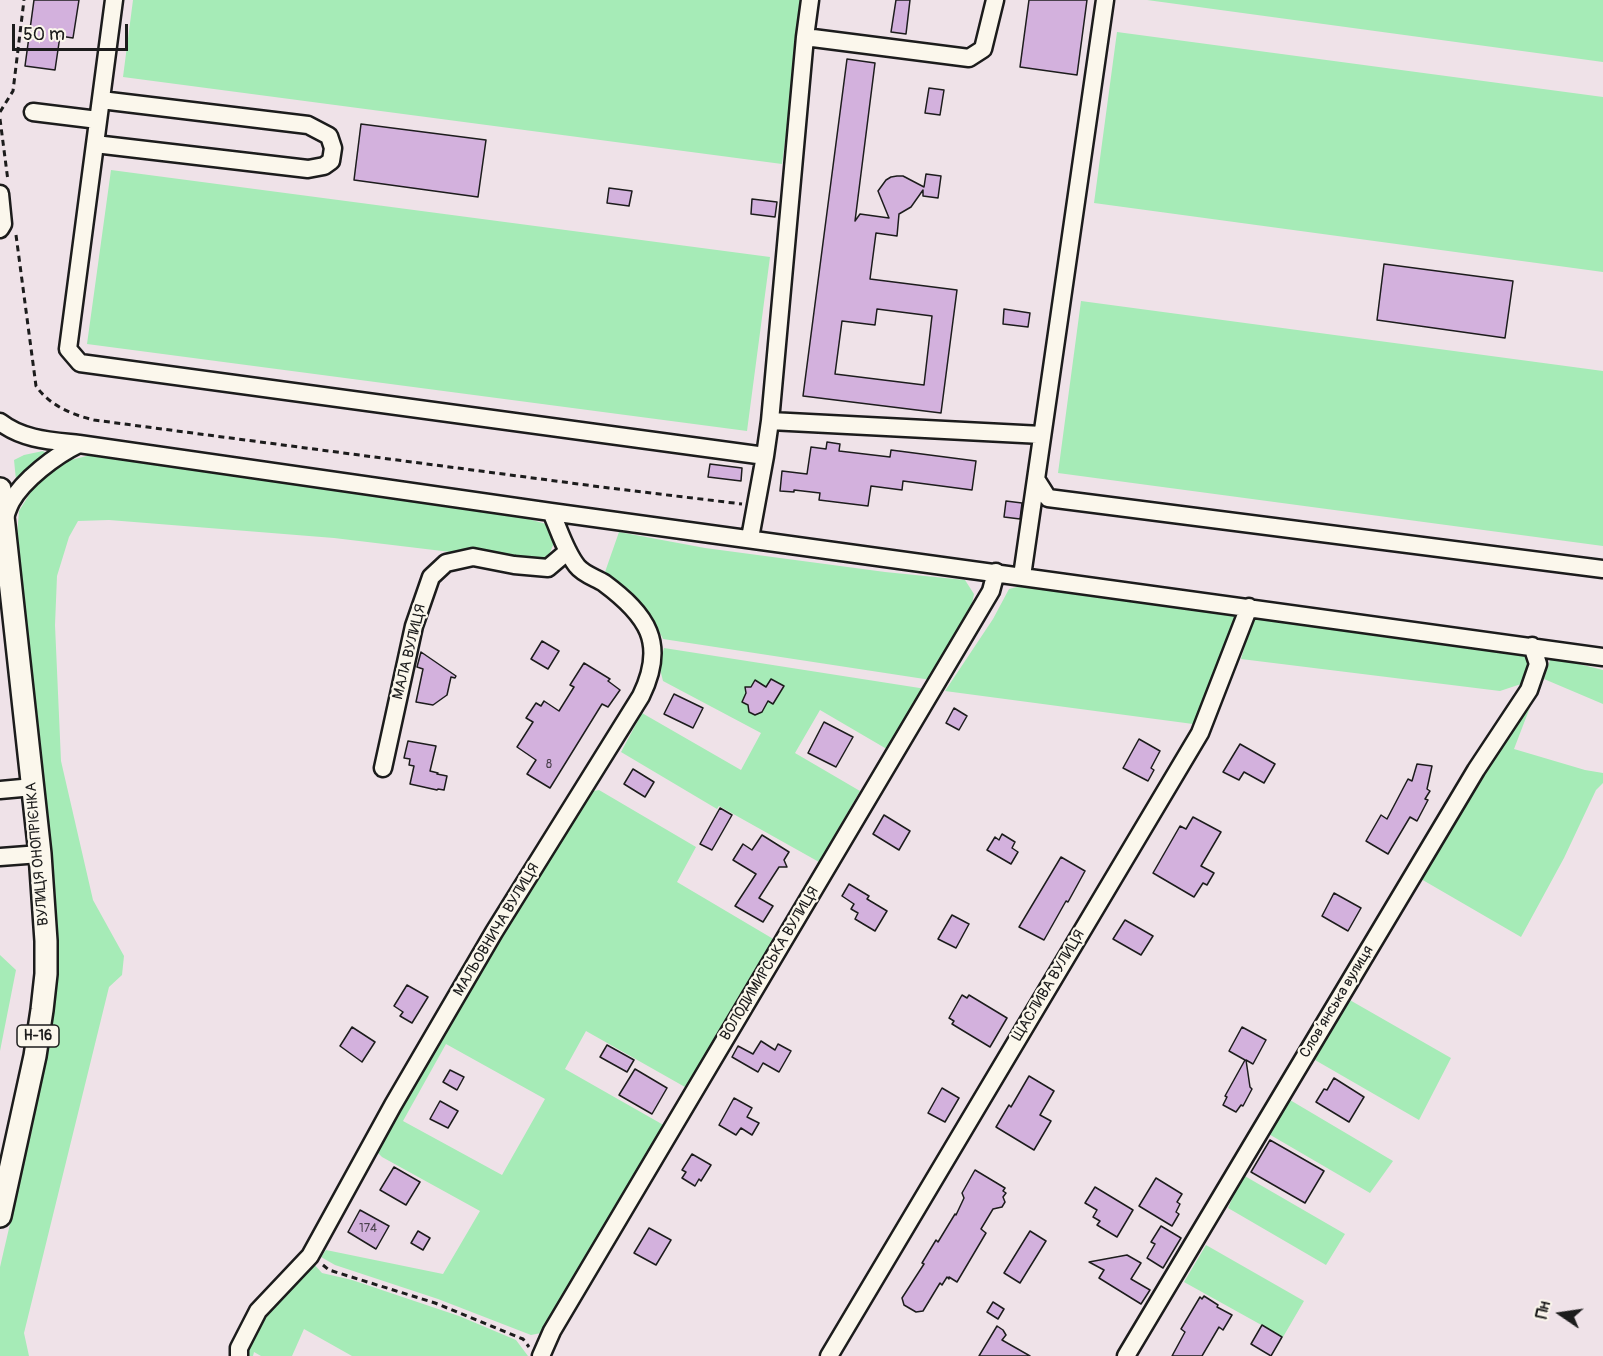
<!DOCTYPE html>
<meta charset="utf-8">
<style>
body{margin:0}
#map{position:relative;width:1603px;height:1356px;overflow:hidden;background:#efe2e8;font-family:Pangolin,sans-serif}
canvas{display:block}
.north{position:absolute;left:1531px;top:1284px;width:60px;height:60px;-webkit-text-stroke:4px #fbf7ec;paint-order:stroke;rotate:283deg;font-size:16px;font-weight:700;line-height:24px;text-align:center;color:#1c1c1c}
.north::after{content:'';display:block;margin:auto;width:21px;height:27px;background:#1c1c1c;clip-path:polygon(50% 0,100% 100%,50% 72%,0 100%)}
.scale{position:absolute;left:12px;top:24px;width:116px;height:27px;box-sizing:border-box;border:3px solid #1c1c1c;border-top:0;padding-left:8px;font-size:18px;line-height:21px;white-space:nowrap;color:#1c1c1c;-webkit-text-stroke:4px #fbf7ec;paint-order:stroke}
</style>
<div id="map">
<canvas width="1603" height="1356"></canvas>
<div class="north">Пн</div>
<div class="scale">50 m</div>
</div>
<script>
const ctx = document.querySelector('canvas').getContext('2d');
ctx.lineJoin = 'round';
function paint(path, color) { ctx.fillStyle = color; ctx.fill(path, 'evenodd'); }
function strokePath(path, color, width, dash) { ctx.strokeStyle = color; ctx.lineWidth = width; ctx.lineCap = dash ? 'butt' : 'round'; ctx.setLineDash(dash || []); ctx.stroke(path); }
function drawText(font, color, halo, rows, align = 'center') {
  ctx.font = font + ' Pangolin,sans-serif'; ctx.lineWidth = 4.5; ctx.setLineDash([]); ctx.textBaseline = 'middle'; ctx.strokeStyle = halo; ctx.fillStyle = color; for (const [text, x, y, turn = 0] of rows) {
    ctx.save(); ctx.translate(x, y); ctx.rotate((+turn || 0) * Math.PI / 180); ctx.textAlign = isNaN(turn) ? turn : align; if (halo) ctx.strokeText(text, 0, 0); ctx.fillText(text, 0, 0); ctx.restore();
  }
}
paint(new Path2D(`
 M133,0H804L782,164L123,77Z
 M1147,0H1603V62Z
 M1117,32L1603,97V272L1094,203Z
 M111,170L770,257L747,431L87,344Z
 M1081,301L1603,371V546L1058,473Z
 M43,451L48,455L16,480L14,460L24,455Z
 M91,455L525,518L546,524L556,538L549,555L534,562L334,538L109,520L78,521L69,537L57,576L55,625L61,761L93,900L124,956L122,975L109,987L24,1333L29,1356H0V1267L33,1125L57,986L56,900L37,712L16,547L19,511L32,490L54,464Z
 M619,532L705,548L885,572L965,580L974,594L971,609L931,680L663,639L659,631L627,588L616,587L605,572Z
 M1033,583L1235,614L1233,628L1204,706L1193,724L945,691L993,619L1009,589Z
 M1254,615L1526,652L1529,665L1524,683L1500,691L1241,659Z
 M664,648L926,689L891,749L885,748L820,710L795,753L860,791L819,862L719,806L717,809L621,752L642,713L741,770L761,733L663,681L659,665Z
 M1551,657L1603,670V704L1544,679Z
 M1534,693L1532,702L1514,749L1585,770L1603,773V783L1596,790L1564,858L1521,937L1421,879L1448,831Z
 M599,790L696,847L677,882L775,940L691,1088L685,1087L586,1031L565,1069L667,1127L546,1332L531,1335L438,1299L335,1265L321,1257L326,1250L443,1274L480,1211L382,1157L378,1153L395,1116L589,792ZM446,1044L545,1099L502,1175L403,1121Z
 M0,955L16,970L0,1051Z
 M1348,999L1451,1058L1419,1120L1315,1060Z
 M1290,1100L1393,1161L1370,1193L1267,1133Z
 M1243,1175L1345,1234L1326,1265L1228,1208Z
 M1206,1245L1304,1301L1283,1337L1184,1282Z
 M312,1262L322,1273L352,1280L459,1316L516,1340L528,1356H352L304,1329L292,1356H261L254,1352L253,1356H244L264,1311Z`), '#a6ebb7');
const building = new Path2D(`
 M34,0H79L73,38L60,36L55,70L25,66Z
 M896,0H910L906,34L891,32Z
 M1029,0H1087L1077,75L1020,67Z
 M847,59L875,63L855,221L860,214L889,218L878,191L886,180L891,177L897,176H903L924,187L926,174L941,176L938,198L923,196V190L911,207L899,214L897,236L876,233L870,279L957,290L941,413L803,396ZM877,309L932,316L924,385L835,374L842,321L875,325Z
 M929,88L944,90L940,115L925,113Z
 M361,124L486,140L478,197L354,180Z
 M609,188L632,191L629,206L607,203Z
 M752,199L777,202L775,217L751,214Z
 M1384,264L1513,281L1505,338L1377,320Z
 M1004,309L1030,313L1028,327L1003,324Z
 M827,442L840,444L839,451L890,457L891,450L976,461L972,490L903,481L902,490L871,486L868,506L819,500L820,493L794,490V492L780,491L782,471L807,474L811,447L826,449Z
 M710,464L742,468L741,481L708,477Z
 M1006,501L1022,503L1020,519L1004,517Z
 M542,641L559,651L548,669L531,659Z
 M421,652L456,676L455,678L451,677L447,695L433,705L416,702L423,669L417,667Z
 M584,663L610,679L608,681L620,690L608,707L602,704L550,788L527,774L536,760L517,747L533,722L526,718L536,703L541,706L544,701L559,711L574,687L570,685Z
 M771,679L784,686L773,704L768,701L762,712L755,715L749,712L748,705L742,702L746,693L745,687H751L755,680L766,687Z
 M674,694L703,708L693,728L664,714Z
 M954,708L967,716L959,730L946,723Z
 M824,722L853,737L836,767L808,753Z
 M1139,739L1160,751L1151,768L1154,770L1148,781L1123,768Z
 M408,741L436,746L430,771L438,773L437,774L447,776L444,790L438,789L437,790L410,784L414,766L409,765L410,759L404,758Z
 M1240,744L1275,764L1264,783L1244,772L1239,780L1223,772Z
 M1417,764L1432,766L1427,789L1430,791L1425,799L1428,800L1417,821L1410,817L1388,854L1366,841L1381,815L1387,819L1408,779L1412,781Z
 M633,769L654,782L645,797L624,784Z
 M720,808L732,815L712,850L700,844Z
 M884,815L910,831L899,850L873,834Z
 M1193,817L1221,832L1201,866L1214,873L1207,885L1203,883L1194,897L1153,873L1180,826L1186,829Z
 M1002,834L1015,842L1012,848L1018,852L1011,864L987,850L995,837L999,840Z
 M762,835L789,852L784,860L787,867H779L759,898L773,906L763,922L735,906L756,874L733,860L743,844L752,850Z
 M1061,857L1085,871L1068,902L1066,901L1044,940L1019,927Z
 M849,884L869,896L867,899L887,911L875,931L855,919L858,913L851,909L854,904L842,896Z
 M1334,893L1361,908L1348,931L1322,916Z
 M952,915L969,924L956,948L938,939Z
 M1125,920L1153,936L1141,955L1113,939Z
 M407,985L428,997L412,1023L400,1016L403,1012L394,1006Z
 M962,995L967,998L969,995L1007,1018L990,1047L952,1024L954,1021L949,1018Z
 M352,1027L375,1042L362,1062L340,1046Z
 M1242,1027L1266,1040L1253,1064L1246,1060L1250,1087L1252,1089L1243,1106L1241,1105L1236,1112L1223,1105L1227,1097L1225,1096L1245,1060L1229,1051Z
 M761,1041L775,1050L778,1044L791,1051L779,1072L763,1063L758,1072L732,1057L738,1046L753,1054Z
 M607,1045L634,1060L627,1072L600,1057Z
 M635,1069L667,1088L652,1114L619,1095Z
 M450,1070L464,1077L457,1090L443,1082Z
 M1029,1076L1054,1091L1040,1115L1051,1121L1034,1150L996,1127L1009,1105L1011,1107Z
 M1334,1078L1364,1097L1349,1122L1316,1102L1324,1089L1327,1090Z
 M942,1088L959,1098L945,1122L928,1113Z
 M734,1098L752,1108L747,1117L759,1123L752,1135L741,1128L736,1135L719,1125Z
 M440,1101L458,1111L448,1128L430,1119Z
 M1270,1140L1324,1171L1305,1203L1251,1172Z
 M692,1154L711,1165L701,1181L699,1179L695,1186L682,1178L686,1172L682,1170Z
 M394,1167L420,1182L406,1205L380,1190Z
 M975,1170L1005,1188L1003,1191L1006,1193L1003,1197L1005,1202L1002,1207L993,1209L981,1229L986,1233L957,1282L949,1277V1279L947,1277L942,1285L940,1283L923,1311L916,1312L904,1305L902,1298L924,1264L922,1263L936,1240L938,1242L955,1214L956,1215L964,1198L962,1193Z
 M1156,1178L1182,1194L1177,1202L1180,1204L1176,1212L1179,1214L1172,1226L1139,1206Z
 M1095,1187L1133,1210L1117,1237L1097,1225L1100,1221L1093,1217L1097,1210L1085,1203Z
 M360,1210L389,1226L376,1249L348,1232Z
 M1161,1226L1181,1238L1163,1268L1147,1258L1155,1244L1151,1242Z
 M649,1228L671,1240L656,1265L634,1253Z
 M418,1231L430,1238L423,1250L411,1243Z
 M1030,1231L1046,1241L1020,1283L1004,1273Z
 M1127,1255L1141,1263L1131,1279L1150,1290L1141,1304L1099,1278L1104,1270L1089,1262Z
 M1204,1296L1218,1305L1217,1307L1232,1315L1223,1330L1219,1327L1202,1356H1172L1185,1332L1181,1329L1200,1297L1202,1299Z
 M993,1302L1004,1309L998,1319L987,1312Z
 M1262,1325L1282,1337L1271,1356L1251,1344Z
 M997,1326L1003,1330L1006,1335L1002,1340L1030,1356H979Z`);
paint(building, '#d3b1dd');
strokePath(building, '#1c1c1c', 1.5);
const minor = new Path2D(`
 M114,0L68,349L80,363L765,456L770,421L805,37L810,0
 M1105,0L1036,479L1048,498L1603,569
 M805,37L969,58L983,49L995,0
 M33,112L98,120
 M95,144L308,169L324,166L331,161L333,148L329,136L308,125L101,100
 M0,194L3,224L0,229
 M770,421L1042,435
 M0,422C23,440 52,441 79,444L551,512L1603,657
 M4,520C6,514 8,508 11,502C23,480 56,455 79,444
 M750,538L765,456
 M1022,576L1036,479
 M383,768L414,626L431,577L446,563L473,557L514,565L548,568L568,551
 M0,790L33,787
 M0,857L40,854
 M239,1356V1348L258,1311L310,1256L393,1105L494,932L641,696C667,643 647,615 604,583C596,578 583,574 577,566C565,551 559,529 551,512
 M541,1356L552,1331L991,591L996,572
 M829,1356L1200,733L1249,607
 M1126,1356L1476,770L1529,690L1538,664L1532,646`);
const major = new Path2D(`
 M0,489L40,854L46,941V974L42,1010L35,1056L0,1216`);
strokePath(minor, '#1c1c1c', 21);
strokePath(major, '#1c1c1c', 26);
strokePath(new Path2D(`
 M0,112L13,91L24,0
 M0,119L8,181
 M16,235L36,386C49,405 72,415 94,420L609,488L742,504
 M323,1265L329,1270L435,1303L523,1339L529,1347`), '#1c1c1c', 3, [6, 4.5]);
strokePath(minor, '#fbf7ec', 16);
strokePath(major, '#fbf7ec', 21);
drawText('12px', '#4a414c', null, [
 ["8",549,765],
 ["174",368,1229]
]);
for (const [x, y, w] of [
 [38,1036,42]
]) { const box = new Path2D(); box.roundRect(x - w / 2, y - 11, w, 22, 4.5); ctx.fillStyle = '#fbf7ec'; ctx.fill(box); strokePath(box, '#1c1c1c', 1.5); }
drawText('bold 14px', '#1c1c1c', null, [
 ["Н-16",38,1036]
]);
drawText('15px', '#1c1c1c', '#fbf7ec', [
 ["МАЛА ВУЛИЦЯ",410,652,-76],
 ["ВУЛИЦЯ ОНОПРІЄНКА",38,854,-95],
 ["МАЛЬОВНИЧА ВУЛИЦЯ",497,930,-59],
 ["ВОЛОДИМИРСЬКА ВУЛИЦЯ",770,964,-59],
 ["ЩАСЛИВА ВУЛИЦЯ",1049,986,-59],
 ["Словʼянська вулиця",1337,1002,-59]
]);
</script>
